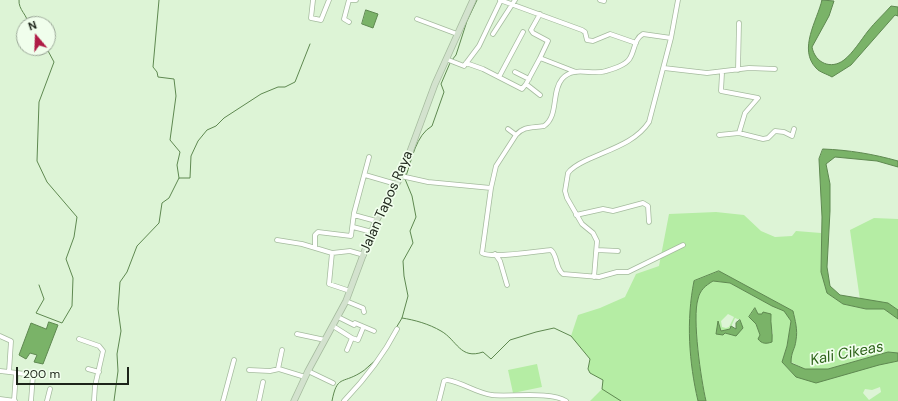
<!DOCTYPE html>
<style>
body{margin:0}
#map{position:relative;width:898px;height:401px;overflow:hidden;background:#ddf4d6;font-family:"DM Sans",sans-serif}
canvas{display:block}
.north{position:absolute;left:16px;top:16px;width:40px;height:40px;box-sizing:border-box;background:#f0feec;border:1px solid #9ba798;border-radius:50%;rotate:341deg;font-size:11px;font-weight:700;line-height:16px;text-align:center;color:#1c2419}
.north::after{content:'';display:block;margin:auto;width:14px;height:18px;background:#af1c45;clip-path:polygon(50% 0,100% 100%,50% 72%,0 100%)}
.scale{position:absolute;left:16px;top:367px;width:113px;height:18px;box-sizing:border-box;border:2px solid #1c2419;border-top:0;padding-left:5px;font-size:12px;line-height:14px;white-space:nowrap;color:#1c2419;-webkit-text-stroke:3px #f0feec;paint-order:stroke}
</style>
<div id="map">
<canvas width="898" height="401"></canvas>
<div class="north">N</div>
<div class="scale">200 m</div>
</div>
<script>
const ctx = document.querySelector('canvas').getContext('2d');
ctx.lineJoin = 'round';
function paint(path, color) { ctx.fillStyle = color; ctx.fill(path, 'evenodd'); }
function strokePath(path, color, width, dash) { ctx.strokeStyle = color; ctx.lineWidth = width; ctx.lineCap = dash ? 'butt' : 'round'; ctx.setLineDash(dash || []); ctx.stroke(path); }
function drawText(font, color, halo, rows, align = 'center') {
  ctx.font = font + ' "DM Sans",sans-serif'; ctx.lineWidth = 3.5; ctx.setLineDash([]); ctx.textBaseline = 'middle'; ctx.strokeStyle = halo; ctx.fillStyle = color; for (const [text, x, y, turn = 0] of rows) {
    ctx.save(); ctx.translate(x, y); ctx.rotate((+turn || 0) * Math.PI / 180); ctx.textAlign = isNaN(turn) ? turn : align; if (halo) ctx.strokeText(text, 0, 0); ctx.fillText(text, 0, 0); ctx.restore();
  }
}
paint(new Path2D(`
 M716,212L744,215L761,231L775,237L792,236L796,231L821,233V272L827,293L843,304L866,309H884L898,319V353L888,352L828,369H805L791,362C791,350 795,349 796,340C798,330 795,320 793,311L719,271L694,281C686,321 689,362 698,401H590L602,389L603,380L590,373L588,369L590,359L571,336L578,315L600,308L625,297L636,274L659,266L669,214Z
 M874,218L898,219V310L888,303L860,300L850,230Z
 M713,281L730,283L772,306L784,310L791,321L787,346L782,362L796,377L898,361V401H706C701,380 692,318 698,299C700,290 705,286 713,281ZM755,308L758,314H762L770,322L773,334L760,335L756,324L749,317ZM728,314L734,317L729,327L726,328L722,327L721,321ZM735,318L740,320L743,328L731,333L716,334L719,323L721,331L730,329ZM880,387L881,392L869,400L863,393L865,389L872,390Z
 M537,364L542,387L513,393L508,370Z`), '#b5eda4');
const water = new Path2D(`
 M822,0L834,1L829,16L812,47C815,63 831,70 844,60C853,53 861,40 868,31C875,22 884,14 891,6L898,7V16L895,15L851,65L832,77C827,74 819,72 816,68C798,49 817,21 822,0Z
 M366,10L378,14L373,28L362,24Z
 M823,149C849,150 873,154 898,161V167L877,161L835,157L826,164L830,184V211L827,267L830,286L840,295L888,303L898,310V319L884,309H866L843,304L827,293L821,272L822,217L819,159Z
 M719,271L793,311C795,320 798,330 796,340C795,350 791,351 791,363L805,369H828L888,352L898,353V361L879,365L816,383L796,377L782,362L787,346L791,321L784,311L772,306L730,283L713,281C705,286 700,290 698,299C692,318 701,380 706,401H698C689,362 686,321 694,281Z
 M755,308L758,314H762L763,312L771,314C770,324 773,332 772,342C766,344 762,344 758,339L760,335L756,324L749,317Z
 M740,320L743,328L736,336L725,333L723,335L716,334L718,321L721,331L730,329L731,326L736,329V323Z
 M49,322L58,325L43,364L34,362L37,355L30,353L26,359L19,355L31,323L46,329Z`);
paint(water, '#7ab368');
strokePath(water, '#5e8850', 1);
strokePath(new Path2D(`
 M19,0C18,10 28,15 28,24
 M159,0L153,67L157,72L158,77L174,79L176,96L170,140L180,152L177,165L179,178
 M452,60L456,55L467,21L477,0
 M406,176C412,159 416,135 432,126L444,92L441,84L450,63
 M39,285L44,299L36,313L62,323L72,306L73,278L66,259L74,237L77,217L47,182L37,161L39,102L54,62L47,49L44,48
 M402,318C415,320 429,324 441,331C457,340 460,360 483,352L491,359L510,340L536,332L554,328L571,336L590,359L588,369L590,373L603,380L602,389L621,401
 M396,328L402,318L408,296L404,276L403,261L413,243L410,231L416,217L412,196L405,179
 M114,401L118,371L117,354L121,331L118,309L120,282L127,272L137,246L159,223L162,203L169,198L179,178H190L191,156L198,141L207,130L216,126L224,118L261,94L278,87H285L295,82L310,44
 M332,401C337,375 342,384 360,373C366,370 370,364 375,361`), '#5e8850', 1);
const minor = new Path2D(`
 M313,0L311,18L321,20L329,0
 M349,0L344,19L349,22
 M352,0H356
 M500,0L582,30L585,32L587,40L593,41L610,34L636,43
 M600,0L604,1
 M540,14L531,30L533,33L548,41L540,58
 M417,19L457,34
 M493,34L515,0
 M446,59L464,66L479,46L501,0
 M466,63L483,69L522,89L526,84
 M664,68L707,73L749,68L775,69
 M738,70L739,23
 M515,72L529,79
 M499,77L523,32
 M540,95L526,84L540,58L576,72
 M508,129L516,135
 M739,133L763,139L768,138L775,131L784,132L792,136L794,129
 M719,135L739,133L745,113L758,98L721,91L722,73
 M365,175L396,184
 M401,176L428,182L491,188L482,253C492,259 538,251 551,250C558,256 555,268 563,274L599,277L617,272H628L683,245
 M491,188L496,166L516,135C524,126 532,128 544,126C559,116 551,92 562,79C574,65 592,76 606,71C613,69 627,64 630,58C635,50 634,39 643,34L671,38
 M354,215L376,221
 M576,215L603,209L613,211L643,203L648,206L649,222
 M353,227L372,232
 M277,240L302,244L332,253L350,251L364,255
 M315,248V235L318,232L351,236L354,213L369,157
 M597,250L618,251
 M332,253L329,284L350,291
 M495,254L500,261L507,285
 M594,277L597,241L593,233L582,224L567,198L565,191L568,173C573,166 581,163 589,159C611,149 636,142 649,122L671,38L678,0
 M346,301L363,308L364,312
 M338,317L354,325L355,323L374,331
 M333,326L352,338L347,350
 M297,334L325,340
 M0,336L11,341L9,372L33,375L31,401
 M352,338L358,340L363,328
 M79,339L99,346L103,351L95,386L94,401
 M88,369L99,372
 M278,369L282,350
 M249,370L270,371L279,369L305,377
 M0,371L9,372
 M308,371L333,383
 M0,399L15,401
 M14,401L16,373
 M47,401L50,389
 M223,401L234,360
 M259,401L263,382
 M344,401C365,379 383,356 397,329
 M439,401L444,381L447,380C462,382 476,393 492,395C511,397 550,391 566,401`);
const secondary = new Path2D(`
 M294,401L308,371L346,301L375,223L401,176L435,84L473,0`);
strokePath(minor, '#a5bb9e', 5.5);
strokePath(secondary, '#a5bb9e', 7);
strokePath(minor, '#fff', 4);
strokePath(secondary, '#d3e2ce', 5.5);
drawText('14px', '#1c2419', '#f0feec', [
 ["Jalan Tapos Raya",387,202,-66]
]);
drawText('italic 15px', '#2d6319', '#f0feec', [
 ["Kali Cikeas",847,354,-11]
]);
</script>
